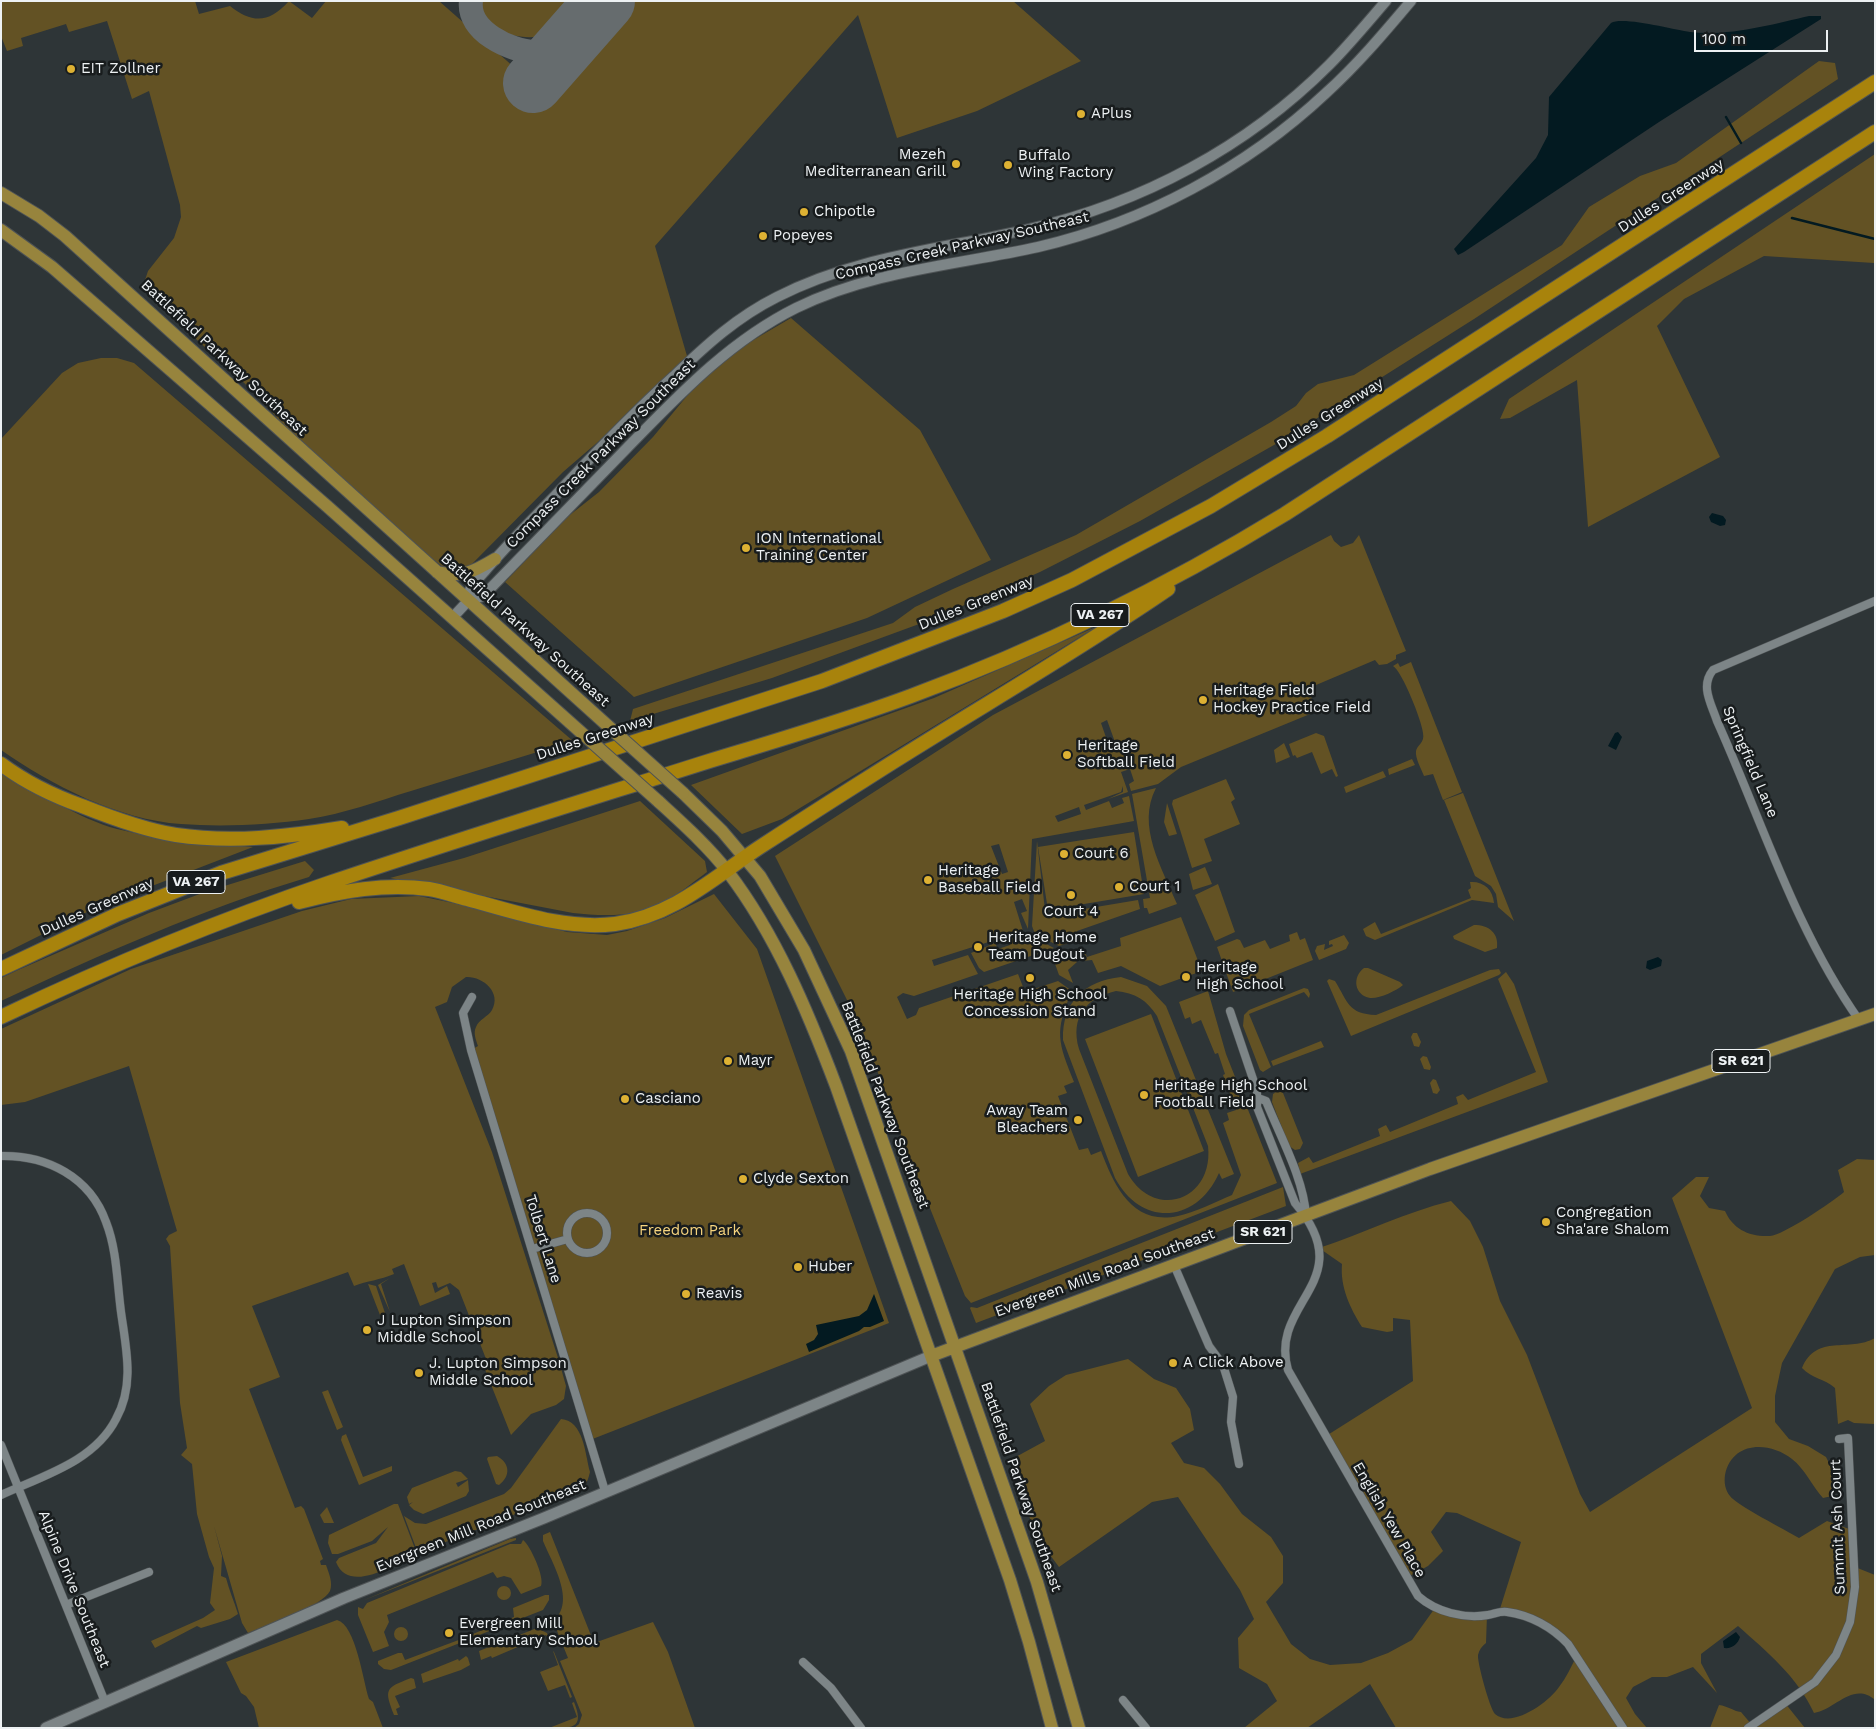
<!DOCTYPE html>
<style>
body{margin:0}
#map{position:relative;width:1876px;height:1729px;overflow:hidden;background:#2e3537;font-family:"Work Sans",sans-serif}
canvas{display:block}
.frame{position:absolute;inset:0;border:2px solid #edf1f3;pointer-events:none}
.scale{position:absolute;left:1694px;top:30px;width:134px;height:22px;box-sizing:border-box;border:2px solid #edf1f3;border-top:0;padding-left:6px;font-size:15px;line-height:18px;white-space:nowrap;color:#edf1f3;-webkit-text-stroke:4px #181c1d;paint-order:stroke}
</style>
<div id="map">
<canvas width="1876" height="1729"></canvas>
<div class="frame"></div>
<div class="scale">100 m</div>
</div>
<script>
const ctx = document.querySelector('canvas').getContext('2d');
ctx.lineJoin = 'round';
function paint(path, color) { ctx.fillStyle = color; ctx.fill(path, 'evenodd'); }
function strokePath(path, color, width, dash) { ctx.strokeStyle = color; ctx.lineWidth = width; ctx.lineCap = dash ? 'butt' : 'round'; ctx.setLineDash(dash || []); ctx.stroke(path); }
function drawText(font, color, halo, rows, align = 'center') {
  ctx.font = font + ' "Work Sans",sans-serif'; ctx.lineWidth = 5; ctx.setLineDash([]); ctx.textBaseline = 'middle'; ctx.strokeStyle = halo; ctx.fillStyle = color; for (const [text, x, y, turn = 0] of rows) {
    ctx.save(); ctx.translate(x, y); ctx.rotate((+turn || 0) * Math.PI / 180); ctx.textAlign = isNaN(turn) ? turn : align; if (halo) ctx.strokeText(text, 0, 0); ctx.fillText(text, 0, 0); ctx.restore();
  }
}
paint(new Path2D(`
 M1,1H195L199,14L230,6C253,24 269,23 289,1L312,18L326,1H439L549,98L634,1H1013L1081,61L977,111L897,138L858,15L655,246L687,356L621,422L563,472L471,565L464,568L443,567L418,548L297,440L254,392L150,297L145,280L148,271L174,238L181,217L180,205L149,91L132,99L107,21L69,32L66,24L21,38L23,46L7,51L1,36Z
 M479,1H580C572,10 563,24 554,31C532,46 476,33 479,1Z
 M1819,61L1835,63L1838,79L1474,319L1281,441L1140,521L1040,572L930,620L772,678L630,721L633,709L893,623L915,607L953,589L1076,535L1271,422L1296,406L1306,393L1318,384L1354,375L1562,245L1589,207L1640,176L1676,163Z
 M1875,154L1874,263L1764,256L1684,299L1657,326L1720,457L1588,527L1577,380L1510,418L1500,419L1509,399Z
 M791,318L920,430L991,560L867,618L634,697L505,582L566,518L599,492L653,437L696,385L738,349Z
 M101,358H117L134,363L573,741C519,758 465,774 411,791C378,801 343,814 309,819C269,825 221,827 181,824C119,820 51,785 1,750V439L62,373L78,363Z
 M1331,535L1334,541L1341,547L1353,543L1359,535L1406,651L1396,655V659L1387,664L1379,665L1375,660L1309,688L1315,712L1181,767L1158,784L1131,791L1129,784L1134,781L1130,769L1121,772L1128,792L1108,799L1123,792V786L1121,792L1084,805L1086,810L1109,801L1112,808L1124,803L1122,798L1129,796L1134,821L1032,839L1028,929L1021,913L1027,911L1022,899L1014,902L1023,931L932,960L934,966L968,955L978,974L914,996L903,993L897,997L907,1019L916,1015L919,1008L1018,974L1025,992L1058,981L1072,991C1054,1032 1058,1042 1074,1082L1064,1086L1067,1093L1058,1096L1079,1150L1088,1148L1091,1155L1101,1151C1114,1185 1132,1226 1178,1216C1196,1212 1215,1202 1232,1195L1241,1175L1223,1123L1229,1120L1227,1113L1236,1110L1223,1075L1225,1074L1218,1053L1215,1054L1201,1020L1192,1024L1190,1017L1185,1019L1179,1002L1208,991L1226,1054L1277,1183L971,1303L965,1296L900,1133L863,1032L775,856L993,715ZM1107,720L1115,742L1109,746L1101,723ZM1079,807L1081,814L1058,822L1055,816ZM999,844L1008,872L1002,874L991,846Z
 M1098,626L782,819L742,834L691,785L934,698Z
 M1411,662L1462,792L1443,800L1433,774L1424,776C1421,768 1415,758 1416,751C1417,745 1425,743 1423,733C1422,721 1402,671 1393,666L1398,663L1400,667Z
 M1316,733L1324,736L1338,776L1336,777L1332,769L1321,774L1312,752L1297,758L1295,755L1293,756L1289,744Z
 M1284,743L1290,757L1276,763L1274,750Z
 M1412,759L1415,765L1389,775L1388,769Z
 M1,771C35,790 79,819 117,829C161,840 207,843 253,847L95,908L1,955Z
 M1383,771L1386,777L1346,793L1344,787Z
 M1226,779L1235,799L1231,802L1240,824L1204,839L1212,861L1192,868L1172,804L1173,800Z
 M1156,788C1136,826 1162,868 1177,904L1149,914L1147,908H1144L1143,899L1150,898L1132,794Z
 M1463,793L1514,921L1498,907L1496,894L1491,886L1475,876L1444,800Z
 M640,801L705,861L707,872C692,883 678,895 662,903C636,918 601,916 573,913L390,878L464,858Z
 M1167,803L1177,834L1169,836L1164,822Z
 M1134,832L1144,894L1048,910L1038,847Z
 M1037,841L1045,910L1048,915L1138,900L1140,909L1077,931L1079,940L1059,946L1035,934L1032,926Z
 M305,861L314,870L309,877C202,909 102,954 1,1001V978L18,970L149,913L205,892Z
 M1205,867L1212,884L1193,890L1189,874Z
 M1470,882C1483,881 1493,889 1494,903L1472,900L1375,940L1366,936L1363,929L1375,922L1381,934L1471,898L1468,890L1471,888Z
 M1218,884L1235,932L1215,941L1195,895Z
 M714,894L757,949L889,1323L590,1440L471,1050L478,1046C476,1040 473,1033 476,1027C479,1019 488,1017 492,1010C502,992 482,976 466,977L452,987L447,1002L435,1007L492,1152L559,1361L566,1386L564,1399L556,1405L531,1414L511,1435L484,1367L488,1364L459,1290L450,1283L438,1288L436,1282L432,1283L435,1293L447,1286L450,1294L420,1306L404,1264L392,1269L394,1274C380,1280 367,1281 354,1286L348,1272L252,1306L280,1377L249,1389L295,1508L301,1506L304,1509L323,1559L320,1561L321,1565H326C329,1574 333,1582 330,1591C323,1606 265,1626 248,1633L242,1623L214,1526L222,1556L221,1576L226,1578C229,1590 234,1601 238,1614L230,1619L201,1628L197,1626L155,1648L151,1641L203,1618L215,1610L210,1603L214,1568L209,1557L197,1514L192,1464L181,1455L187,1448L180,1403L170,1246L166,1239L169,1235L177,1231L129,1066L25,1102L1,1105V1029L131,969L302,911L351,899L419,896L468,906L567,932L607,935L627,931L665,918Z
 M1181,917L1202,971L1160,986L1121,966L1098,973L1092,960L1081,961L1079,952L1084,950L1087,957L1121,946L1120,938Z
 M1474,925C1489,925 1499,933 1497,948L1485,952L1454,939L1453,936Z
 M1297,932L1300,940L1305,938L1313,960L1233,992L1217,947L1237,939L1240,940L1244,948L1265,940L1270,949L1290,941L1289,935Z
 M1025,933L1054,948L984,972L979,968L971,953L995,943L998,949L1010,945L1008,939Z
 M1344,935L1349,943L1346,949L1319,960L1315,951L1317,946L1325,944L1324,950L1333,946L1332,944L1329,945V941Z
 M1072,955L1077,962L1068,970L1073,983L1059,975L1054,961Z
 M1364,968H1368L1400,982L1403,985C1396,991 1379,999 1370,998C1354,995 1352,977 1364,968Z
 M1499,969L1501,973L1499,975L1351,1036L1327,981L1329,979L1335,981C1348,1002 1348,1014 1376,1015L1490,970Z
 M1506,972L1514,984L1548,1082L1300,1174L1298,1163L1309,1157L1313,1163L1380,1136L1378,1129L1386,1125L1390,1132L1458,1104L1456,1097L1463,1094L1468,1100L1536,1072L1498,979Z
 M1121,977L1147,986L1166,1006L1234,1174L1222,1179L1219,1173C1197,1223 1142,1228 1115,1178L1063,1040C1062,1002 1084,981 1121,977ZM1116,991C1135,993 1147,1000 1157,1016L1208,1146C1214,1200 1155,1221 1128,1174L1079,1049C1070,1017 1086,998 1116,991Z
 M1304,988L1308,989L1310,994L1309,998L1304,992L1249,1014L1271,1067L1263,1072L1260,1070L1243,1026L1244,1015L1249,1010Z
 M1151,1014L1204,1151L1138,1177L1085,1039Z
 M1413,1033H1417L1421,1042L1419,1047L1414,1046L1411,1037Z
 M1321,1041L1324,1047L1273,1066L1271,1061Z
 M1423,1056L1427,1057L1431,1067L1430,1070L1424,1069L1420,1059Z
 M1433,1079L1436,1080L1440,1090L1437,1094L1433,1093L1430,1083Z
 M1279,1090L1283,1093L1303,1143L1300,1149L1295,1150L1289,1146L1272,1102L1273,1094Z
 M1857,1159L1875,1160V1255L1860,1257L1835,1269L1782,1363L1775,1396V1422L1789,1439L1808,1446L1826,1457L1832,1469L1837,1491L1832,1496L1823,1498C1812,1486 1805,1469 1792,1459C1769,1441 1732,1441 1725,1475C1724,1482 1725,1490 1730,1496C1735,1504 1787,1531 1799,1538L1827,1521L1852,1530L1855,1567L1875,1575V1700C1853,1681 1835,1710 1814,1713C1797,1676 1767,1652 1738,1626L1701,1654V1663L1717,1693L1693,1667L1667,1677H1652L1633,1687L1626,1698L1635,1714L1647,1728H1396L1370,1684L1307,1728H1244L1277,1701L1267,1684L1239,1668L1238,1638L1254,1619L1240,1590L1178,1497L1152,1502L1059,1567L1041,1543L1028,1514L1012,1459L1045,1441L1030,1404L1049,1386L1066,1375L1128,1359L1154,1379L1176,1388L1190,1409L1194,1430L1171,1443L1184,1463L1204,1468L1220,1484L1242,1514L1271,1537L1283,1556V1583L1266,1602L1291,1644L1310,1659L1330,1665L1361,1663L1388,1653L1412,1640L1435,1608L1487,1615L1486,1643C1482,1646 1479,1650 1478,1655C1477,1662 1490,1709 1495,1714C1512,1729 1549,1702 1559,1687C1566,1678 1571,1667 1576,1657L1546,1626L1499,1612L1521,1542L1457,1513L1446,1512L1431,1532L1443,1551L1428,1566L1406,1578L1326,1436L1413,1381L1410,1320L1393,1318V1331L1387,1332L1362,1327C1350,1308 1340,1287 1342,1264L1319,1248C1364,1233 1406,1212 1451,1201L1470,1221L1483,1247L1500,1301L1527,1355L1580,1494L1590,1512L1752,1408L1672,1198L1696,1177H1709L1700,1196L1709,1208L1725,1211C1733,1229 1749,1237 1770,1236C1784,1235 1832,1202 1844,1192L1838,1170Z
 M1283,1187L1286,1206L976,1323L970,1308L971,1307L977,1308Z
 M390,1278L381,1284L390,1312L378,1285Z
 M368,1284L376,1286L385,1313L380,1315Z
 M1875,1338V1424L1854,1423L1848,1420L1838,1424L1835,1388C1824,1378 1812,1379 1802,1368C1817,1333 1849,1353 1875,1338Z
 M328,1390L343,1427L337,1430L322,1392Z
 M561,1419C584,1421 585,1454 590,1472C588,1479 588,1483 581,1488L418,1553L404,1516L415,1523L426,1524L504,1494L511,1488Z
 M346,1434L363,1477L392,1466V1471L359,1485L341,1440L342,1436Z
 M497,1456C510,1463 511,1476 499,1485L496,1484L487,1459L488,1457Z
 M455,1471L461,1472L468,1479L456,1483L458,1487L468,1480L469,1491L466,1496L423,1514L414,1510L409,1505L413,1502L409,1504L407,1497L412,1488Z
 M394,1504H398L417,1554C395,1564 349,1595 336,1562L339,1558L376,1543L388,1527L372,1541L338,1554H332L328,1543L329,1535Z
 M327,1507L334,1523H324L320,1515Z
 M550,1532L594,1643L653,1622L668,1652L695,1728H574L579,1724L582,1715L560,1661L568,1658L553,1621C577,1602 552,1563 543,1541V1535Z
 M516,1538V1540L362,1601L510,1539Z
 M523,1540C530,1545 545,1577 541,1586L521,1594L511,1578L504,1576L497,1578L493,1572L387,1615L389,1622L384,1632L389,1646L373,1652L358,1615V1607L363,1609L367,1603L510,1544H521Z
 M497 1593a7 7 0 1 1 14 0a7 7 0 1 1-14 0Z
 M545,1595H549V1600L543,1610L469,1639L468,1636L514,1617L513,1608Z
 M337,1620C356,1625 363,1681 369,1699L373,1702L383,1728H259L254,1707L246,1696L241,1693L226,1662Z
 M394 1634a7 7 0 1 1 14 0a7 7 0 1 1-14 0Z
 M537,1628L547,1633L552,1647L546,1635L492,1658L491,1656L481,1660L479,1651Z
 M464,1638L465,1641L391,1670L384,1669L378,1664V1661L398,1653H402L405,1660Z
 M553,1651L554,1652L572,1697L570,1698L565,1685L548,1691L540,1672L558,1665Z
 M466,1656L468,1658L470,1665L461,1670L423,1683L421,1674L458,1659L459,1661Z
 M411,1678L414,1679L416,1688L395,1696L400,1707L396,1709L398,1715H394C384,1689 385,1688 411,1678Z
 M574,1702C585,1729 572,1728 549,1728L577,1717L572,1703Z
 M1785,1703L1805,1728H1710L1719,1705C1728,1706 1733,1711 1741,1712L1752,1725Z`), '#635224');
paint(new Path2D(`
 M1809,16H1821V19L1659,122L1464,252L1458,255L1454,249L1536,158L1548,135L1549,97L1611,23C1623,16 1674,30 1690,32C1727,37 1774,24 1809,16Z
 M1712,513L1723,516L1726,520L1725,525L1720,526L1711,522L1709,517Z
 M1618,732L1622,737L1616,750L1608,746L1615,733Z
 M1658,957L1662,960L1661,966L1650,970L1646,968L1647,961Z
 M874,1294L884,1321L870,1327H864L859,1331L809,1352L806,1344L814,1340L818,1334L816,1325L859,1316L867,1310Z
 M1736,1632L1740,1637C1738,1644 1732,1649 1724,1648L1723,1641Z`), '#031a21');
strokePath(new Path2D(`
 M1726,117L1741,143
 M1792,218L1875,239`), '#031a21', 2.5);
strokePath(new Path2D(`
 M471,1C467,31 510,51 535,52`), '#666c6e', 24);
strokePath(new Path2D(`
 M533,83L605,1`), '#666c6e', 60);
const minor = new Path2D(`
 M472,997L463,1013L471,1050L605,1491
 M1230,1011L1257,1091V1107L1295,1203C1362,1282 1268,1301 1288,1370L1418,1596C1436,1612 1464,1619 1488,1615C1495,1614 1499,1611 1507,1612C1530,1615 1552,1627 1568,1644L1623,1728
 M1859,1020C1795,929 1762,821 1717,721C1711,703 1700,686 1713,670L1875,601
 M1258,1098L1266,1101C1280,1136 1304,1179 1306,1216
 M1,1156C47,1155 90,1177 106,1222C117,1250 117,1282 121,1312C126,1348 135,1385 116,1419C94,1462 42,1476 1,1495
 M567 1233a20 20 0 1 1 40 0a20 20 0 1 1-40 0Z
 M532,1249L568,1239
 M1174,1265L1209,1346L1223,1365L1233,1397L1231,1422L1239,1464
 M1,1445L105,1702
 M66,1605L149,1572
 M803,1662L831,1688L861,1728
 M1123,1700L1146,1728
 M1748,1728L1815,1682L1836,1655L1850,1622L1855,1587L1848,1438L1839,1439`);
const tertiary = new Path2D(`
 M468,601C469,597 469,593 470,590C473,583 480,577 484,572C506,546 530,522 554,497C593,455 632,414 674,376C706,345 737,317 777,297C857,256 944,249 1029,229C1142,203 1247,147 1329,65C1349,45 1367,23 1386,1
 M453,617L468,601L483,596C531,547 578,498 626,449C678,396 728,342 796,308C871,271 957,265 1038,247C1145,222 1246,168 1326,93C1357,65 1384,33 1411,1`);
const secondary = new Path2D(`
 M46,1728L344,1598L544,1518L931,1356`);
const primary = new Path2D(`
 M1,193L39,216L65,236L608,726
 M1,230L52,267L328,507L584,735
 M437,572C463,578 473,572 495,559
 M683,793L722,831L760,876L804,950L851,1051L1037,1582L1079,1728
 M658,801C682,823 708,846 728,872C776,935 808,1012 836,1086L1010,1580L1029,1642L1052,1728
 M931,1356L1430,1169L1875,1014`);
const motorway = new Path2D(`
 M1,764C25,782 54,796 82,806C112,818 144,830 176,835C231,843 287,837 342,828
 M299,902C342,891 385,883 429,889C442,891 455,896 467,899C515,912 565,930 615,924C673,916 713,878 760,847C794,825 828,803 863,781C964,716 1069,657 1168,589
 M1,969L118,914L221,873L399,818L822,681L1003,611L1072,580L1211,506L1327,436L1875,82
 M1,1017C108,966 217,921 329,883C454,841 580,802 706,762C775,741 844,721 911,696C1041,648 1167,586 1285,514L1875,132`);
strokePath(minor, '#4e5355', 9);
strokePath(tertiary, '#4e5355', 12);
strokePath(secondary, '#4e5355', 13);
strokePath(primary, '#4e5355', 14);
strokePath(motorway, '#4e5355', 16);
strokePath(minor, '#7d8587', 8);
strokePath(tertiary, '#7d8587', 10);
strokePath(secondary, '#7d8587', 11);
strokePath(primary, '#97843d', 12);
strokePath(motorway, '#a8830c', 14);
const primaryBridge = new Path2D(`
 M608,726L683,793
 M584,735L658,801`);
strokePath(primaryBridge, '#4e5355', 14, []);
strokePath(primaryBridge, '#97843d', 12);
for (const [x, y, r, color] of [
 [71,69,5,"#ddb133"],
 [1081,114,5,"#ddb133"],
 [956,164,5,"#ddb133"],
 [1008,165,5,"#ddb133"],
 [804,212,5,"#ddb133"],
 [763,236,5,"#ddb133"],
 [746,548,5,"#ddb133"],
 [1203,700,5,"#ddb133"],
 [1067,755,5,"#ddb133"],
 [1064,854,5,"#ddb133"],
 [928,880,5,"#ddb133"],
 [1119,887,5,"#ddb133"],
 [1071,895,5,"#ddb133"],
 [978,947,5,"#ddb133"],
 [1186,977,5,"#ddb133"],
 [1030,978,5,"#ddb133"],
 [728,1061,5,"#ddb133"],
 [1144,1095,5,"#ddb133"],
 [625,1099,5,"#ddb133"],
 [1078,1120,5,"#ddb133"],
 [743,1179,5,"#ddb133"],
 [1546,1222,5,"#ddb133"],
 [798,1267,5,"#ddb133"],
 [686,1294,5,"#ddb133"],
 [367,1330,5,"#ddb133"],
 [1173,1363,5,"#ddb133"],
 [419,1373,5,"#ddb133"],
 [449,1633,5,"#ddb133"]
]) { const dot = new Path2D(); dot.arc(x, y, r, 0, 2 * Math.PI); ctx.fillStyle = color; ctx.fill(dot); strokePath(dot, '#181c1d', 2); }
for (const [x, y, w] of [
 [1100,615,58],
 [196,882,58],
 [1741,1061,58],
 [1263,1232,58]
]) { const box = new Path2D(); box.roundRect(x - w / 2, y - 11.5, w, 23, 4); ctx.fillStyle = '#181c1d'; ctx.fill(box); strokePath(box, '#edf1f3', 1); }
drawText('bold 14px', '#edf1f3', null, [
 ["VA 267",1100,615],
 ["VA 267",196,882],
 ["SR 621",1741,1061],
 ["SR 621",1263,1232]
]);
drawText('15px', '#edf1f3', '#181c1d', [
 ["EIT Zollner",81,69],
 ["APlus",1091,114],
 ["Mezeh",946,155,"right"],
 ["Mediterranean Grill",946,172,"right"],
 ["Buffalo",1018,156],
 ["Wing Factory",1018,173],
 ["Chipotle",814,212],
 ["Popeyes",773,236],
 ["ION International",756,539],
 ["Training Center",756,556],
 ["Heritage Field",1213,691],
 ["Hockey Practice Field",1213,708],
 ["Heritage",1077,746],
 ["Softball Field",1077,763],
 ["Court 6",1074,854],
 ["Heritage",938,871],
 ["Baseball Field",938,888],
 ["Court 1",1129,887],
 ["Court 4",1071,912,"center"],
 ["Heritage Home",988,938],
 ["Team Dugout",988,955],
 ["Heritage",1196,968],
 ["High School",1196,985],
 ["Heritage High School",1030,995,"center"],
 ["Concession Stand",1030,1012,"center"],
 ["Mayr",738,1061],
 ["Heritage High School",1154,1086],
 ["Football Field",1154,1103],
 ["Casciano",635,1099],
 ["Away Team",1068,1111,"right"],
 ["Bleachers",1068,1128,"right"],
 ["Clyde Sexton",753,1179],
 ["Congregation",1556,1213],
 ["Sha'are Shalom",1556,1230],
 ["Huber",808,1267],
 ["Reavis",696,1294],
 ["J Lupton Simpson",377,1321],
 ["Middle School",377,1338],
 ["A Click Above",1183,1363],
 ["J. Lupton Simpson",429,1364],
 ["Middle School",429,1381],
 ["Evergreen Mill",459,1624],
 ["Elementary School",459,1641]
], 'left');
drawText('15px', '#edf1f3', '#181c1d', [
 ["Dulles Greenway",1671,196,-33],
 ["Compass Creek Parkway Southeast",962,246,-13],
 ["Battlefield Parkway Southeast",224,358,43],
 ["Dulles Greenway",1330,414,-32],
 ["Compass Creek Parkway Southeast",601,454,-45],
 ["Dulles Greenway",976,603,-22],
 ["Battlefield Parkway Southeast",525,630,42],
 ["Dulles Greenway",595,737,-18],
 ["Springfield Lane",1750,762,67],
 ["Dulles Greenway",97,907,-24],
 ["Battlefield Parkway Southeast",885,1105,69],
 ["Tolbert Lane",543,1239,73],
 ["Evergreen Mills Road Southeast",1105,1273,-20],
 ["Battlefield Parkway Southeast",1021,1487,71],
 ["English Yew Place",1389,1520,60],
 ["Evergreen Mill Road Southeast",481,1526,-22],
 ["Summit Ash Court",1838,1527,-92],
 ["Alpine Drive Southeast",74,1589,68]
]);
drawText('15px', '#f6d47e', '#181c1d', [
 ["Freedom Park",690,1231]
]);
</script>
